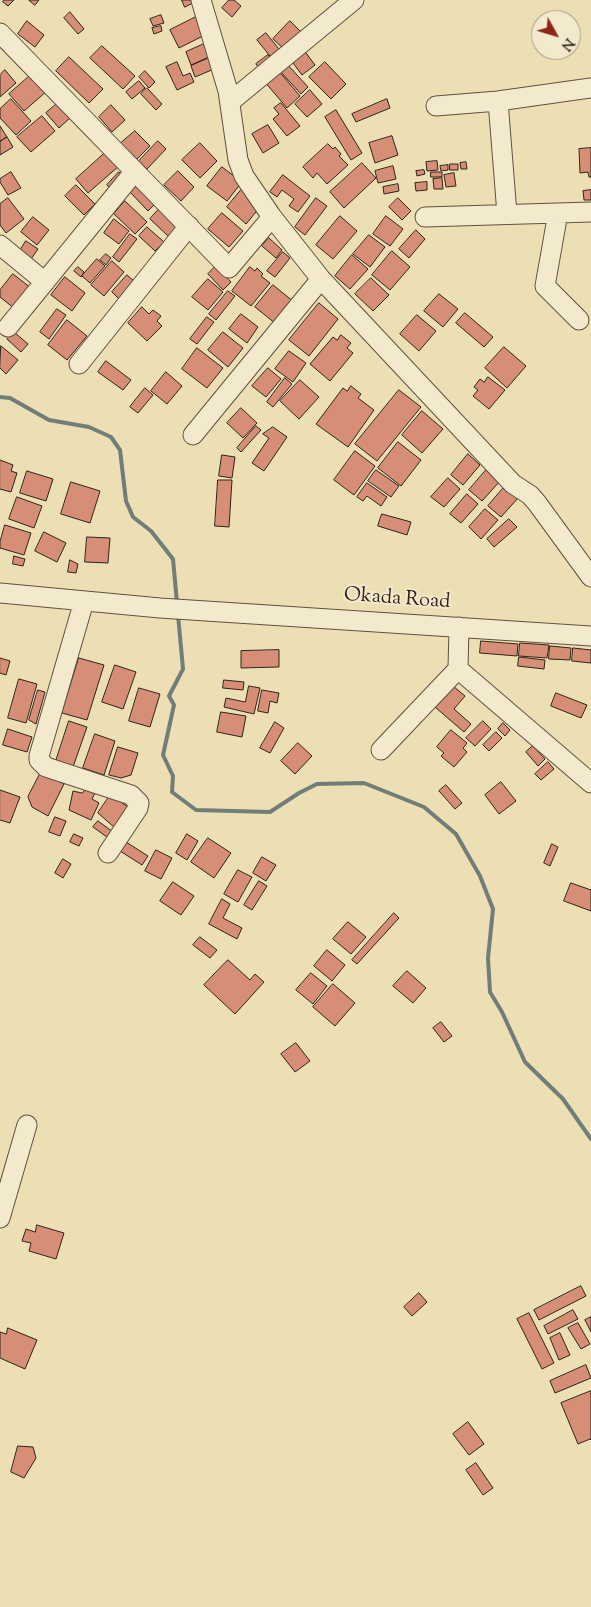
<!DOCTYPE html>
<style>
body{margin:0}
#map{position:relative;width:591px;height:1607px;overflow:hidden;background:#ecdfb4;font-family:"Sorts Mill Goudy",serif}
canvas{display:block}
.north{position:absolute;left:531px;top:10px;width:50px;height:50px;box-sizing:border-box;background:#f3eace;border:1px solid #a59a86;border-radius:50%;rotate:129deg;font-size:14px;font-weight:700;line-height:20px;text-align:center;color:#31221a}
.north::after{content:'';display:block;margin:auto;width:18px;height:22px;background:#8f2418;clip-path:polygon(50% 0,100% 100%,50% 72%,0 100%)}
</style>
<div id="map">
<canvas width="591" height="1607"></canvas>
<div class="north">N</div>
</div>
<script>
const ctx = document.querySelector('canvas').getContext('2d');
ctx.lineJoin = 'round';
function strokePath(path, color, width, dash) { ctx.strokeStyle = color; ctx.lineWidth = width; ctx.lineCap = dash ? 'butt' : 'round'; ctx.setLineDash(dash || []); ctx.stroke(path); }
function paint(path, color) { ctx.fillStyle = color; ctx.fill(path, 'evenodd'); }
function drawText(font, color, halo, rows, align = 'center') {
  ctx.font = font + ' "Sorts Mill Goudy",serif'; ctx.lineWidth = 4; ctx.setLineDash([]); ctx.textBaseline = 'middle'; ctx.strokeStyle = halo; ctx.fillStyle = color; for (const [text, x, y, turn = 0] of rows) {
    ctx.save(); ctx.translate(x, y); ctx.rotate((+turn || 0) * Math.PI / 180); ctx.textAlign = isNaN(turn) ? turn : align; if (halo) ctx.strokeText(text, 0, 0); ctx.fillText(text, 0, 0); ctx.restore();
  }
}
strokePath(new Path2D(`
 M0,397L10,398L49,420L89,427L111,437L120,450L126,501L133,517L151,531L173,559L177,603
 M178,615L183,669L169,696L174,705L163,755L173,776L172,792L196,810L270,812L299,793L317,784L364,783L424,807L456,834L480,876L493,909L488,958L490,992L502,1012L525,1062L563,1099L591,1139`), '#717d78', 4);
const building = new Path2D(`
 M4,0H14L8,6L3,2Z
 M29,0H39L35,5Z
 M182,0H199L185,7Z
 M229,0H234L241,6L232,17L222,8Z
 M70,12L84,29L78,34L64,18Z
 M161,15L164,23L153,26L150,19Z
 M198,16L207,34L179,48L170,30Z
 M27,21L44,35L35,47L18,34Z
 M290,21L301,32L285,50L273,39Z
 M161,26L162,31L154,34L152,28Z
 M266,33L283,54L274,61L257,40Z
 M204,44L209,57L191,65L186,52Z
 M102,46L135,76L123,89L90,58Z
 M303,49L315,65L302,75L290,59Z
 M268,55L273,61L261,71L256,64Z
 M69,57L103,89L89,103L56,71Z
 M209,58L214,69L195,77L191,66Z
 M177,62L183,76L190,73L194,82L177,90L166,67Z
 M325,62L346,84L331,99L309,77Z
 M286,63L308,87L301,94L279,70Z
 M277,69L300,96L287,108L264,81Z
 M5,70L16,83L0,97V75Z
 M145,71L155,82L149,88L139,77Z
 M32,74L47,91L24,111L9,94Z
 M139,81L145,88L132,99L126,92Z
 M147,88L162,104L156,110L141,94Z
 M310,90L322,104L307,117L295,104Z
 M11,99L31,121L16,135L0,118V109Z
 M387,99L390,108L356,122L352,114Z
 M59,102L72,116L59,128L46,113Z
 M281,103L300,126L287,136L273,119L279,114L274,108Z
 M111,105L125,120L112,132L99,117Z
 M336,110L362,153L351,160L325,117Z
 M42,116L55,131L31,152L17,137Z
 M268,125L279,143L263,153L252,134Z
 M0,126L7,137L0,141Z
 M135,131L150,146L137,159L121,143Z
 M392,136L398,155L375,163L369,143Z
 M7,137L13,147L0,155V142Z
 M158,141L166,149L147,169L138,162Z
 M200,143L217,161L200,178L182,160Z
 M328,144L333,149L335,147L341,154L339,156L348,165L327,184L317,173L313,178L303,167Z
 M591,148V177H589L588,172L580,173L579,149Z
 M106,152L119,166L88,193L76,179Z
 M437,161L438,170L427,171L426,162Z
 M466,162L467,169H461L460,163Z
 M362,163L376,178L344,208L330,192Z
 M450,164H458V170H450Z
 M448,165V170L441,171L440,166Z
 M393,166L396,179L378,183L375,171Z
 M222,167L242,182L227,201L207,186Z
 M424,170L425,174L417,176L416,171Z
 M178,171L194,187L181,201L164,185Z
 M11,172L21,188L8,195L0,182V179Z
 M119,172L123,176L111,189L107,185Z
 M431,172H442V177H431Z
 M454,173L456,186L446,187L444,175Z
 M283,175L310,196L298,212L289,206L294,199L282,190L277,197L270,192Z
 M442,178L443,189H434L433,179Z
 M427,182V190L416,191L415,183Z
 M137,184L155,204L148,211L129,191Z
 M398,184L399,191L384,194L383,187Z
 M76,185L95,204L84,215L65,196Z
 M241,190L260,207L246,224L227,207Z
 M591,190V200H584L583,191Z
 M8,198L24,219L6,233L0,225V204Z
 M316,198L327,206L305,235L295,227Z
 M398,198L411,211L402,220L389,207Z
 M125,201L147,222L135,234L114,214Z
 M160,208L178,226L168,236L150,219Z
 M222,213L243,231L229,247L208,229Z
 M340,216L357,231L333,259L316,245Z
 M386,216L403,229L390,246L373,234Z
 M33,217L49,230L37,245L21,232Z
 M114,219L129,231L119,244L104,233Z
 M147,227L164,242L155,251L139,236Z
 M416,230L425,239L409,258L399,249Z
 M130,234L137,239L119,262L113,257Z
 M369,235L385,247L370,267L353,254Z
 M269,238L282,250L276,258L262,246Z
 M26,241L38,249L29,262L18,254Z
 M392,251L410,267L390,290L372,275Z
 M283,252L290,258L275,277L267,271Z
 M106,254L111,258L106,265L100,260Z
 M352,255L368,269L350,289L335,276Z
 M97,259L105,266L90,283L82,276Z
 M112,261L124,272L104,296L91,285Z
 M216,266L231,282L223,290L208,274Z
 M78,267L84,272L81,277L74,271Z
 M250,267L255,271L257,268L263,274L261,276L270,283L251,306L232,291Z
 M13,274L31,288L15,309L0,297V290Z
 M127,275L135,282L119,299L112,292Z
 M65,277L85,293L72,311L51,295Z
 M371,278L389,295L373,311L355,294Z
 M208,279L223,292L208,310L192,297Z
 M273,285L294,302L276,324L255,307Z
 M228,291L235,296L216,320L209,314Z
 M439,294L458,309L443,327L424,311Z
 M319,303L338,319L309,356L289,340Z
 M142,307L149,314L153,310L161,316L157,321L162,326L147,341L128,323Z
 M57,309L66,315L49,339L40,332Z
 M465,313L493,337L484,347L456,323Z
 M241,314L258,327L247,343L229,329Z
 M417,315L436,331L419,351L400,334Z
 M207,317L214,322L197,344L190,339Z
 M67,320L87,336L67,360L48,345Z
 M14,332L28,344L21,352L7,339Z
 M223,332L243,348L228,367L208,350Z
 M341,335L351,343L347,348L353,353L330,381L310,364L333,337L337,340Z
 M1,346L18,360L6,374L0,368Z
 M504,347L526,366L507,388L485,368Z
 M197,348L223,368L207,388L182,369Z
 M289,351L306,363L293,382L275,369Z
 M106,361L131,380L123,390L98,372Z
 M268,368L281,379L266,397L252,386Z
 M166,372L182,386L167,404L151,391Z
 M488,377L505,390L489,409L473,396L478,390L474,387L480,379L484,382Z
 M285,378L292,384L273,407L267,402Z
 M300,380L319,397L299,419L280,401Z
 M351,386L361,394L358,398L374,410L348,447L316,424L343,388L347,391Z
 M145,388L153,395L138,413L130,407Z
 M399,390L421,407L377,461L355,444Z
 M241,408L257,423L243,438L227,423Z
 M422,411L443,429L422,453L402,435Z
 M256,426L261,430L241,452L237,448Z
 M273,427L287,437L264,471L252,463L269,438L263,434Z
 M398,442L421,460L401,486L378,468Z
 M355,451L375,466L354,495L334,480Z
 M468,454L480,465L463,485L451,475Z
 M222,455L235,457L232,478L219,476Z
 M0,460L13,465L11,471L17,473L11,492L0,489Z
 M487,469L500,481L482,501L469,490Z
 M376,470L399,486L391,497L368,481Z
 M27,471L53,479L46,501L20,493Z
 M448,478L460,489L444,507L431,497Z
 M218,480H232L229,527L215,526Z
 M71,482L100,491L90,523L61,514Z
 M367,483L387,497L381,506L367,496L363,501L357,497Z
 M506,485L519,497L501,517L488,506Z
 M467,494L478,504L461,523L450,514Z
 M17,497L42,506L34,528L9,519Z
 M485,509L498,520L481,539L469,527Z
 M382,514L411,522L407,535L378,526Z
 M509,519L517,527L494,547L487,539Z
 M5,525L31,533L24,555L0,548V542Z
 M44,532L66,543L57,562L35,551Z
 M87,537L110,538L108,563L85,562Z
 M14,556L25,559L23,566L13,564Z
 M70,560L78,564L76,573L68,572Z
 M481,641L518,644L517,656L480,653Z
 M520,643L549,645L547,658L519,656Z
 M550,646L571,648L570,660L549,659Z
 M573,648L591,650V663L572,661Z
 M279,650V667L241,668V651Z
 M519,657L545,660L544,669L518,666Z
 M0,658L10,661L6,675L0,673Z
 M79,658L104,665L87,720L62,713Z
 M115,665L136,672L123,709L102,702Z
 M19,679L37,684L26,723L8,718Z
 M224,680L244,682L243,690L223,688Z
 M249,686L260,688L254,714L224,707L226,698L245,702Z
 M453,686L465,696L454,709L471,724L464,732L435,707Z
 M139,688L160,694L150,727L129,721Z
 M38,690L45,692L36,724L29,720Z
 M262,690L279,693L277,703L270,701L268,713L258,711Z
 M556,693L587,705L581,718L551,706Z
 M221,712L246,716L242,737L217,732Z
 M69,721L87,727L73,767L56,761Z
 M483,721L491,729L475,746L466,738Z
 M275,722L284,728L270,753L260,748Z
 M503,723L510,730L505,736L498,729Z
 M8,729L32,737L27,752L3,745Z
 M451,730L467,743L463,748L467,752L454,767L441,756L444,753L437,747Z
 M496,732L502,738L489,751L483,745Z
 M95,734L115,741L104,775L83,768Z
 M298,743L312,756L295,774L281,761Z
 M533,746L545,759L538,766L526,752Z
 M118,747L138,753L131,775L121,778L109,775Z
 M548,762L554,769L541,780L535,774Z
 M41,772L64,784L48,816L32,807L28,797Z
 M501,782L516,801L499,814L485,795Z
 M446,785L462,803L455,809L439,791Z
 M86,789L95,793L92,799L99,803L91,820L69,810L73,791L82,793Z
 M0,790L20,797L10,823L0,820Z
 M111,794L130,809L115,828L98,813Z
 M55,817L66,821L60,836L49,832Z
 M98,821L113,832L111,840L93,827Z
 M74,834L83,838L79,846L70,842Z
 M187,834L198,841L187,860L176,853Z
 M208,838L231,853L214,878L191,862Z
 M126,842L148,856L142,865L120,851Z
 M552,844L558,847L550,866L544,863Z
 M156,850L172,858L161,879L145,871Z
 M262,857L276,865L266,881L253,873Z
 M63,859L71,864L63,878L55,873Z
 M238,870L252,877L238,902L224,894Z
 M259,881L267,886L252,910L244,905Z
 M173,882L194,896L181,915L160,901Z
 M571,883L591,890V911L564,901Z
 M222,899L230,904L223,918L242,928L237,939L209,924Z
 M394,913L399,918L357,964L352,960Z
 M348,922L366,937L351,954L333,939Z
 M200,937L217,950L210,958L193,945Z
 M327,950L345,965L332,981L314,966Z
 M228,960L250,980L255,974L264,982L235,1014L204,985Z
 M407,971L426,988L413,1003L393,986Z
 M311,973L327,986L313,1004L296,990Z
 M333,984L355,1003L335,1026L313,1007Z
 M441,1022L452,1036L444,1042L433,1028Z
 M296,1043L310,1061L295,1072L281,1054Z
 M37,1225L64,1233L56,1259L29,1251L31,1243L22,1241L26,1229L35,1232Z
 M581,1286L586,1296L539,1320L534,1310Z
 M419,1293L427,1302L412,1316L404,1307Z
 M573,1310L578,1319L548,1334L544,1326Z
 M529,1313L554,1363L542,1369L517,1319Z
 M591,1317V1332L585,1320Z
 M578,1323L590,1344L581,1349L568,1328Z
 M8,1328L37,1340L25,1369L0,1358V1332L6,1334Z
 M560,1333L570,1355L559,1360L550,1338Z
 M586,1365L591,1378L555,1393L550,1381Z
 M591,1391V1440L590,1439L578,1444L561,1403Z
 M468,1422L484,1444L469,1455L453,1434Z
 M18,1446L33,1447L36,1458L24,1478L11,1472Z
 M476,1463L493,1488L483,1495L466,1470Z`);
paint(building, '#d68e76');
strokePath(building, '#31221a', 1);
const minor = new Path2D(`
 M201,0L228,91L238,160L244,176L272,217L321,279L513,484L530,495L537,503L591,577
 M0,33L229,268L272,217
 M498,101L507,214
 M230,102L354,0
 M436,106L498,101L591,88
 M558,213L545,286L579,320
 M425,217L591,212
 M0,245L45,282
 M8,327L135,171
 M79,364L189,226
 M193,435L321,279
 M0,593L160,608L591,636
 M84,601L39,756V760L46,767L131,795L139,803L138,808L108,853
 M459,627L458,669L591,783
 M381,750L458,669
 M0,1218L27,1125`);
strokePath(minor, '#605140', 21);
strokePath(minor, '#f3eace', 19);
drawText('20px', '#31221a', '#f3eace', [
 ["Okada Road",397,600,4]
]);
</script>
